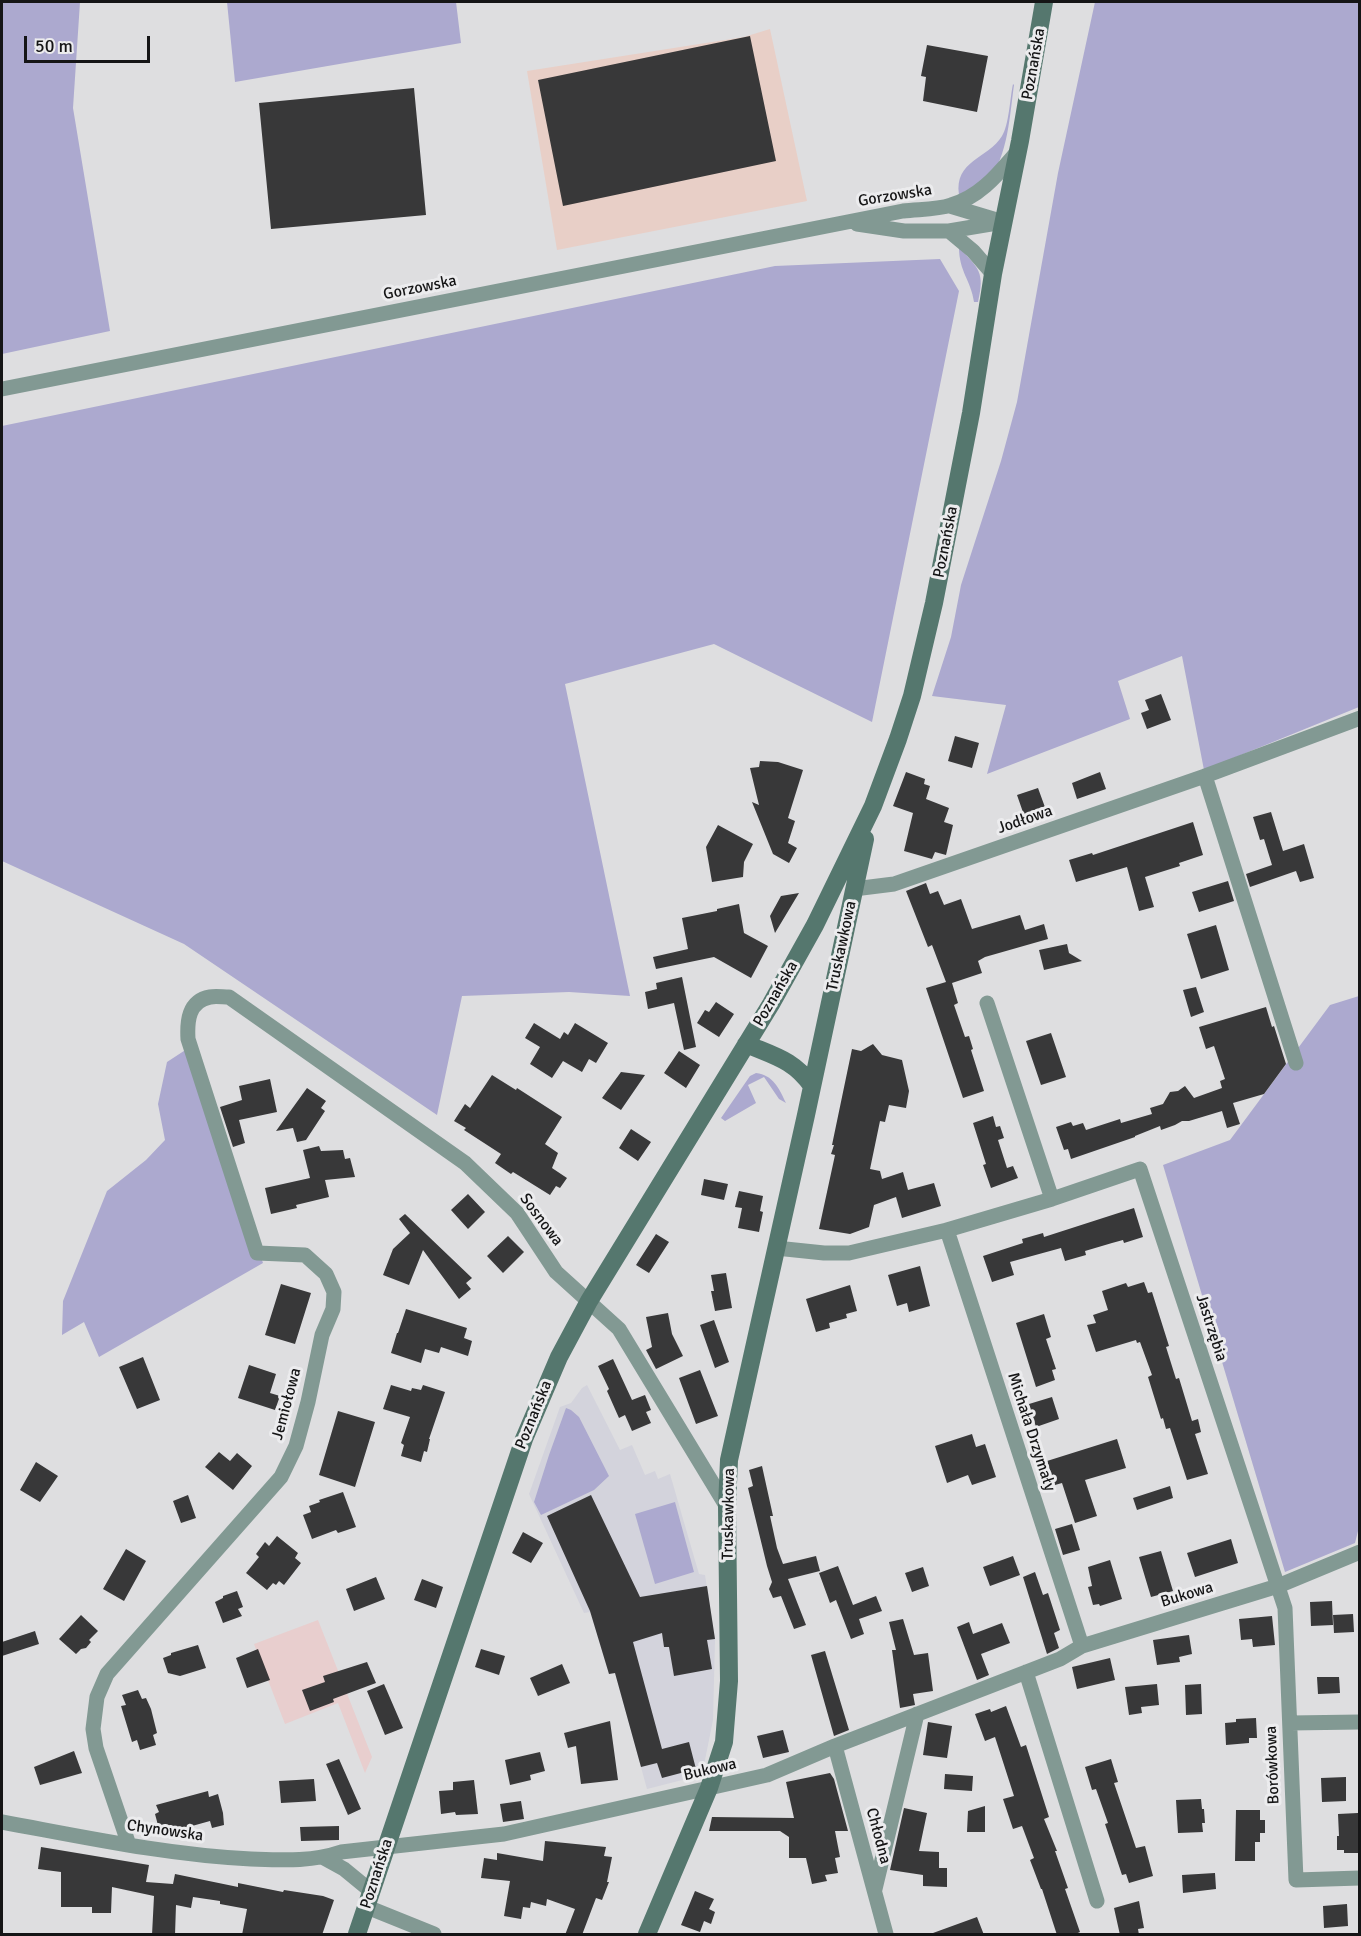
<!DOCTYPE html>
<meta charset="utf-8">
<style>
body{margin:0}
#map{position:relative;width:1361px;height:1936px;overflow:hidden;background:#dedee0;font-family:Signika,sans-serif}
canvas{display:block}
.frame{position:absolute;inset:0;border:3px solid #151516;pointer-events:none}
.scale{position:absolute;left:24px;top:36px;width:126px;height:27px;box-sizing:border-box;border:3px solid #151516;border-top:0;padding-left:8px;font-size:18px;line-height:21px;white-space:nowrap;color:#151516;-webkit-text-stroke:4px #ececee;paint-order:stroke}
</style>
<div id="map">
<canvas width="1361" height="1936"></canvas>
<div class="frame"></div>
<div class="scale">50 m</div>
</div>
<script>
const ctx = document.querySelector('canvas').getContext('2d');
ctx.lineJoin = 'round';
function paint(path, color) { ctx.fillStyle = color; ctx.fill(path, 'evenodd'); }
function strokePath(path, color, width, dash) { ctx.strokeStyle = color; ctx.lineWidth = width; ctx.lineCap = dash ? 'butt' : 'round'; ctx.setLineDash(dash || []); ctx.stroke(path); }
function drawText(font, color, halo, rows, align = 'center') {
  ctx.font = font + ' Signika,sans-serif'; ctx.lineWidth = 6; ctx.setLineDash([]); ctx.textBaseline = 'middle'; ctx.strokeStyle = halo; ctx.fillStyle = color; for (const [text, x, y, turn = 0] of rows) {
    ctx.save(); ctx.translate(x, y); ctx.rotate((+turn || 0) * Math.PI / 180); ctx.textAlign = isNaN(turn) ? turn : align; if (halo) ctx.strokeText(text, 0, 0); ctx.fillText(text, 0, 0); ctx.restore();
  }
}
paint(new Path2D(`
 M318,1620L372,1757L365,1773L338,1703L285,1724L254,1644Z`), '#e8cece');
paint(new Path2D(`
 M770,29L807,201L557,250L527,71L744,37Z`), '#e8cfc7');
paint(new Path2D(`
 M587,1385L620,1450L632,1445L645,1475L655,1471L658,1479L670,1474L699,1574L705,1575L715,1640L713,1720L703,1770L698,1776L647,1789L615,1673L609,1674L590,1612L584,1613L529,1494L560,1407L571,1403L582,1388Z`), '#d3d3dc');
paint(new Path2D(`
 M2,2H80L73,108L110,331L2,354Z
 M227,2H456L461,43L235,82Z
 M1095,2H1359V707L1204,770L1182,656L1118,681L1130,719L987,774L1006,705L932,696L951,637L961,585L1001,461L1017,402L1058,173Z
 M1013,84L1014,85C1010,112 1008,159 988,179C981,186 968,190 959,195C954,160 988,159 1002,136C1009,125 1010,98 1013,84Z
 M959,247C979,269 985,272 978,302H974C971,280 959,272 959,247Z
 M940,259L959,291L872,722L714,644L565,684L630,996L569,992L462,996L437,1115L184,944L2,861V426L775,266Z
 M1359,996V1527L1355,1543L1285,1572L1163,1165L1230,1140L1330,1005Z
 M190,1047L241,1204L263,1263L99,1357L84,1322L62,1335L63,1301L107,1191L146,1160L165,1140L158,1104L167,1062Z
 M756,1073C773,1075 779,1088 786,1103L779,1099L764,1077L748,1085L756,1103L725,1121L721,1118L750,1076Z
 M566,1408L571,1410L579,1417L609,1476L594,1490L541,1515L534,1502L549,1455Z
 M675,1502L694,1572L655,1584L635,1514Z`), '#aca9cf');
paint(new Path2D(`
 M750,36L776,161L563,206L538,80Z
 M927,45L988,56L977,112L923,101L926,77L921,76Z
 M414,88L426,215L271,229L259,103Z
 M1161,694L1171,720L1147,729L1141,713L1149,710L1145,700Z
 M955,736L979,743L972,768L948,761Z
 M760,761L778,762L803,770L788,818L795,821L788,843L797,848L789,863L773,854L752,802L759,805L750,768L759,767Z
 M906,772L925,779L924,784L930,786L926,799L949,808L944,822L953,825L946,855L935,852L932,859L904,851L913,813L893,806Z
 M1100,772L1106,789L1077,799L1072,783Z
 M1038,788L1046,810L1025,818L1017,795Z
 M1271,812L1283,851L1304,844L1314,878L1300,882L1296,871L1250,887L1246,874L1272,865L1264,839L1260,840L1253,817Z
 M1193,822L1203,855L1179,863L1180,866L1145,877L1154,907L1139,911L1127,867L1076,882L1069,860L1092,853L1093,855Z
 M718,825L753,844L744,862L743,877L712,882L706,847Z
 M1228,881L1234,901L1199,912L1192,892Z
 M926,883L930,894L938,891L944,905L961,899L972,929L1020,915L1025,930L1044,924L1048,939L985,957L978,961L982,973L952,983L958,1003L954,1005L965,1037L969,1036L973,1049L971,1050L984,1091L963,1098L926,988L946,982L932,945L928,947L906,891Z
 M799,893L775,933L770,916L781,896Z
 M739,904L744,933L768,946L751,978L714,957L656,969L653,957L688,949L682,918L717,911V909Z
 M1216,925L1229,970L1201,979L1187,934Z
 M1067,944L1069,953L1082,961L1044,970L1039,950Z
 M682,977L696,1047L684,1050L674,1003L648,1009L645,992L657,989L656,983Z
 M1196,987L1204,1012L1191,1017L1183,990Z
 M716,1002L734,1014L719,1037L697,1023L705,1010L709,1012Z
 M1266,1007L1272,1027L1274,1026L1286,1064L1264,1094L1233,1103L1240,1124L1227,1128L1222,1111L1189,1121H1182L1175,1125L1161,1130L1160,1126L1135,1136V1137L1071,1159L1068,1149L1064,1150L1056,1127L1071,1122L1073,1126L1083,1123L1086,1130L1120,1119L1121,1123L1152,1114L1150,1108L1163,1104L1170,1092L1178,1091L1185,1086L1194,1098L1222,1088L1220,1081L1225,1079L1214,1046L1206,1049L1199,1027Z
 M534,1023L560,1039L564,1032L568,1035L575,1023L608,1043L596,1063L589,1059L582,1072L563,1061L552,1078L530,1064L540,1047L525,1038Z
 M1051,1033L1066,1077L1041,1085L1026,1041Z
 M873,1044L882,1055L902,1060L909,1091L906,1108L889,1105L885,1122L880,1121L870,1169L880,1171L882,1179L903,1172L908,1190L934,1183L941,1206L902,1218L896,1197L874,1205L869,1227L850,1234L819,1229L835,1155L831,1154L834,1145H832L852,1049L861,1051Z
 M679,1051L700,1065L686,1088L664,1073Z
 M621,1072L645,1075L621,1110L602,1098Z
 M492,1075L516,1090L517,1088L562,1117L545,1144L558,1153L552,1168L567,1178L560,1188L556,1186L550,1195L513,1172L511,1174L495,1163L501,1154L464,1130L466,1128L454,1121L465,1104L470,1108Z
 M270,1079L277,1112L239,1120L245,1143L233,1147L220,1107L242,1100L239,1086Z
 M307,1088L326,1101L321,1108L325,1111L306,1140L297,1142L293,1128L276,1131Z
 M993,1116L996,1127L1000,1126L1004,1138L998,1140L1007,1168L1013,1166L1018,1178L991,1188L983,1165L986,1164L973,1123Z
 M631,1129L651,1142L638,1161L619,1148Z
 M319,1146L321,1151L343,1150L345,1159L350,1158L355,1177L325,1180L329,1197L296,1205L297,1208L271,1214L265,1188L310,1178L303,1150Z
 M704,1179L728,1184L724,1200L701,1195Z
 M739,1191L763,1196L760,1211L763,1212L759,1232L738,1228L742,1208L735,1207Z
 M468,1194L485,1212L468,1229L451,1210Z
 M1134,1208L1143,1237L1124,1243L1123,1240L1112,1243L1085,1251L1086,1255L1065,1261L1061,1248L1010,1262L1014,1275L992,1282L983,1256L1023,1243L1022,1239L1043,1233L1044,1237Z
 M405,1214L472,1278L466,1283L471,1289L459,1299L423,1250L409,1285L383,1275L393,1249L410,1233L399,1219Z
 M656,1234L669,1242L649,1273L636,1265Z
 M508,1236L524,1252L503,1273L487,1256Z
 M920,1266L930,1306L909,1312L907,1303L897,1306L888,1275Z
 M726,1273L732,1308L715,1311L711,1291H714L711,1275Z
 M1144,1282L1148,1293L1152,1292L1169,1346L1166,1347L1176,1379L1179,1378L1192,1421L1198,1419L1201,1432L1195,1434L1208,1474L1187,1480L1170,1428L1166,1429L1163,1418L1161,1419L1148,1377L1152,1375L1140,1342L1137,1343L1136,1340L1096,1352L1087,1325L1096,1323L1093,1315L1108,1310L1102,1291L1126,1283L1128,1287Z
 M281,1284L311,1293L295,1344L265,1335Z
 M850,1285L857,1311L846,1314L847,1318L829,1323L830,1328L816,1332L806,1299Z
 M406,1309L467,1328L464,1338L472,1341L468,1356L441,1347L439,1353L425,1349L421,1363L391,1353L397,1333H398Z
 M668,1313L672,1334L683,1356L656,1369L646,1350L652,1347L646,1317Z
 M1044,1314L1051,1337L1046,1339L1056,1369L1052,1370L1055,1380L1036,1387L1016,1323Z
 M714,1320L729,1362L715,1368L700,1325Z
 M143,1357L160,1400L137,1409L119,1367Z
 M613,1359L632,1400L645,1395L651,1410L646,1412L651,1423L632,1431L625,1415L619,1418L607,1391L609,1389L598,1366Z
 M249,1365L276,1374L270,1393L280,1396L275,1410L238,1398Z
 M700,1370L718,1416L696,1424L679,1378Z
 M391,1385L411,1391L412,1388L421,1390L423,1385L445,1392L429,1439H430L427,1452L424,1451L421,1462L401,1456L404,1445L401,1443L410,1417L383,1409Z
 M1052,1397L1059,1419L1036,1427L1029,1404Z
 M338,1411L375,1422L355,1487L319,1475Z
 M972,1434L976,1447L985,1444L996,1477L972,1485L968,1475L947,1483L935,1446Z
 M1117,1439L1126,1468L1085,1480L1097,1516L1075,1523L1062,1483L1055,1485L1047,1461Z
 M219,1452L230,1461L237,1453L252,1466L233,1490L205,1467Z
 M36,1462L58,1476L40,1502L20,1490Z
 M762,1466L773,1516H770L777,1548L783,1564L816,1556L820,1571L788,1579L806,1625L794,1629L781,1596L773,1598L769,1589L772,1582L767,1566L748,1488L753,1486L749,1470Z
 M1170,1486L1173,1498L1137,1510L1133,1498Z
 M343,1492L356,1527L338,1533L336,1530L312,1539L303,1515L311,1512L309,1506L320,1502L319,1500Z
 M188,1495L196,1518L181,1523L173,1501Z
 M591,1495L640,1597L707,1586L715,1639L707,1640L712,1669L674,1676L669,1647H664L662,1633L633,1642L662,1749L689,1742L696,1769L662,1778L657,1763L641,1767L615,1673L609,1674L590,1611L547,1516Z
 M1072,1524L1080,1550L1063,1555L1055,1529Z
 M523,1532L543,1543L531,1563L512,1553Z
 M277,1536L298,1553L295,1558L301,1563L284,1585L279,1581L276,1585L273,1583L267,1590L246,1573L259,1557L256,1554L265,1542L269,1546Z
 M1231,1539L1238,1563L1195,1577L1187,1553Z
 M126,1549L146,1561L124,1601L103,1589Z
 M1161,1551L1173,1591L1151,1597L1139,1557Z
 M1013,1556L1020,1575L990,1586L983,1567Z
 M1110,1560L1122,1599L1100,1606L1099,1604L1093,1605L1088,1587L1092,1586L1088,1567Z
 M838,1566L853,1605L876,1596L882,1611L859,1619L864,1634L851,1639L836,1600L830,1603L819,1573Z
 M923,1567L929,1586L912,1592L905,1573Z
 M1035,1572L1043,1595L1048,1593L1060,1630L1054,1633L1059,1648L1047,1654L1023,1577Z
 M376,1577L385,1599L354,1611L346,1589Z
 M422,1579L443,1587L436,1608L414,1600Z
 M237,1591L243,1607L238,1609L242,1616L223,1623L215,1602L223,1598V1596Z
 M1332,1601L1333,1625L1311,1626L1310,1602Z
 M1353,1614L1354,1632L1334,1633L1333,1615Z
 M81,1615L98,1631L89,1640L91,1642L86,1648L81,1649L76,1654L59,1639Z
 M1272,1616L1275,1645L1253,1647L1252,1639L1241,1640L1239,1619Z
 M903,1619L914,1655L928,1653L933,1691L913,1694L915,1705L900,1708L892,1650H896L889,1622Z
 M969,1622L973,1634L1002,1623L1010,1643L981,1654L989,1675L977,1680L957,1627Z
 M35,1631L39,1644L2,1656V1642Z
 M1189,1635L1192,1654L1179,1657L1180,1662L1157,1665L1153,1640Z
 M198,1645L206,1668L180,1676L168,1673L163,1658L171,1655V1653Z
 M258,1649L270,1680L247,1688L236,1658Z
 M481,1649L505,1656L499,1675L475,1667Z
 M825,1651L849,1730L834,1736L811,1655Z
 M1110,1658L1115,1680L1077,1689L1072,1667Z
 M367,1662L376,1683L333,1699L334,1702L310,1711L302,1690L325,1682L323,1676Z
 M562,1664L570,1683L538,1696L530,1678Z
 M1317,1677H1339L1340,1693L1318,1694Z
 M384,1684L403,1728L385,1735L367,1691Z
 M1157,1684L1159,1705L1141,1707L1142,1713L1129,1715L1125,1687Z
 M1201,1684L1202,1714L1186,1715L1185,1685Z
 M138,1690L142,1699L146,1698L151,1709L157,1733L153,1735L156,1745L140,1750L137,1740L132,1742L121,1706L126,1705L122,1695Z
 M1006,1706L1021,1747L1026,1745L1049,1817L1044,1819L1057,1851H1055L1068,1888L1065,1889L1080,1932L1073,1935H1057L1042,1889H1041L1030,1860L1034,1858L1022,1826L1013,1829L1003,1799L1014,1796L995,1737L985,1741L975,1714L990,1709L991,1712Z
 M1256,1718L1257,1738H1249V1743L1226,1745L1225,1723L1236,1722V1719Z
 M610,1721L618,1780L581,1784L576,1746L568,1748L564,1733Z
 M928,1722L952,1726L947,1758L923,1755Z
 M783,1730L789,1752L763,1758L757,1736Z
 M74,1751L82,1773L40,1785L34,1767Z
 M540,1752L545,1771L530,1775L531,1780L510,1785L505,1760Z
 M339,1759L361,1809L348,1815L326,1764Z
 M1111,1759L1118,1782L1114,1783L1136,1848L1145,1846L1153,1876L1129,1883L1126,1874L1122,1875L1105,1824L1108,1823L1096,1789L1092,1790L1085,1767Z
 M830,1773L834,1779L848,1831H835L840,1857L835,1858L838,1873L825,1875L827,1881L812,1884L806,1858H789V1837L780,1831H709L712,1817L794,1818L786,1782Z
 M945,1774L973,1776L972,1791L944,1789Z
 M1346,1777V1801L1322,1802L1321,1778Z
 M314,1779L316,1801L281,1803L279,1781Z
 M474,1780L478,1814L456,1815L455,1812L441,1814L439,1791L453,1790V1782Z
 M208,1791L209,1797L218,1794L223,1813L224,1825L212,1828L210,1821L174,1831L172,1826L159,1829L155,1814L159,1812L156,1805Z
 M1201,1799L1202,1809H1204L1205,1823H1202L1203,1832L1178,1833L1176,1800Z
 M521,1801L524,1819L503,1822L500,1804Z
 M985,1806V1832H967L968,1811Z
 M904,1808L927,1813L919,1851L939,1852V1868H947V1887L923,1886V1875L890,1870Z
 M1236,1810H1260V1820H1265V1833H1260V1842H1255V1861H1235Z
 M1358,1813L1359,1853H1344V1850H1337V1836H1339L1338,1814Z
 M339,1826V1840L301,1841L300,1827Z
 M545,1841L606,1847L604,1856L612,1857L607,1882H609L602,1900L596,1898L582,1935H565L575,1909L547,1899L546,1906L531,1902L530,1908L523,1907L521,1919L504,1916L510,1881L481,1878L484,1858L497,1860V1853L543,1861Z
 M41,1847L149,1865L146,1882L173,1884L175,1874L238,1887V1883L283,1892L284,1890L323,1896L334,1900L322,1935H242L247,1909L220,1904V1901L193,1897L191,1908L176,1905L175,1935H152L154,1896L112,1887L111,1913H92V1907H61V1872L38,1869Z
 M1215,1873L1216,1889L1183,1893L1182,1875Z
 M695,1891L714,1899L709,1909L715,1912L711,1924L704,1921L700,1932L681,1925Z
 M1139,1901L1144,1928L1138,1929L1139,1935H1120L1114,1908Z
 M1347,1904L1348,1926L1324,1928L1323,1906Z
 M977,1917L984,1935H933V1933Z`), '#383839');
strokePath(new Path2D(`
 M950,206L1000,221
 M857,224L904,231H949L1003,222
 M949,231L973,251L993,274
 M2,389L903,211C918,209 936,210 951,205C980,197 998,174 1017,152
 M1205,776L1296,1063
 M854,889L894,884L1205,776L1360,718
 M987,1003L1052,1199
 M947,1230L1082,1646
 M776,1248L824,1253H849L947,1230L1052,1199L1140,1169L1285,1608L1296,1880L1360,1878
 M1026,1672L1097,1901
 M1290,1723L1360,1722
 M835,1746L886,1934
 M2,1822C84,1837 167,1855 251,1859C281,1860 312,1862 341,1852L504,1834L767,1775L835,1746L1060,1659L1082,1646L1278,1586L1360,1552
 M129,1845L96,1748L93,1729L97,1697L107,1674L281,1477L296,1446L308,1402L322,1335L333,1309L334,1292L326,1274L305,1255L257,1253L188,1039C187,1022 188,1001 210,997C215,996 223,997 229,997L465,1163L517,1213L556,1272L619,1329L727,1507
 M324,1858L344,1869L372,1892
 M875,1889L917,1714
 M367,1907L434,1934`), '#829993', 15);
strokePath(new Path2D(`
 M746,1044C774,1056 794,1060 812,1086
 M357,1934L524,1439L559,1357L589,1301L771,1004L815,925L873,806L898,739L912,696L934,603L971,413L993,274L1020,141L1044,2
 M647,1934L709,1788L724,1742L729,1681L727,1507L729,1460L806,1115L865,839`), '#55776e', 18);
drawText('16px', '#151516', '#ececee', [
 ["Poznańska",1034,64,-80],
 ["Gorzowska",895,196,-9],
 ["Gorzowska",420,288,-11],
 ["Poznańska",946,542,-79],
 ["Jodłowa",1025,820,-19],
 ["Truskawkowa",842,946,-78],
 ["Poznańska",776,994,-60],
 ["Sosnowa",541,1220,53],
 ["Jastrzębia",1211,1328,72],
 ["Jemiołowa",287,1404,-75],
 ["Poznańska",534,1415,-68],
 ["Michała Drzymały",1031,1432,72],
 ["Truskawkowa",729,1514,-89],
 ["Bukowa",1187,1595,-17],
 ["Borówkowa",1273,1765,-92],
 ["Bukowa",710,1770,-13],
 ["Chynowska",165,1831,8],
 ["Chłodna",878,1836,75],
 ["Poznańska",377,1874,-72]
]);
</script>
